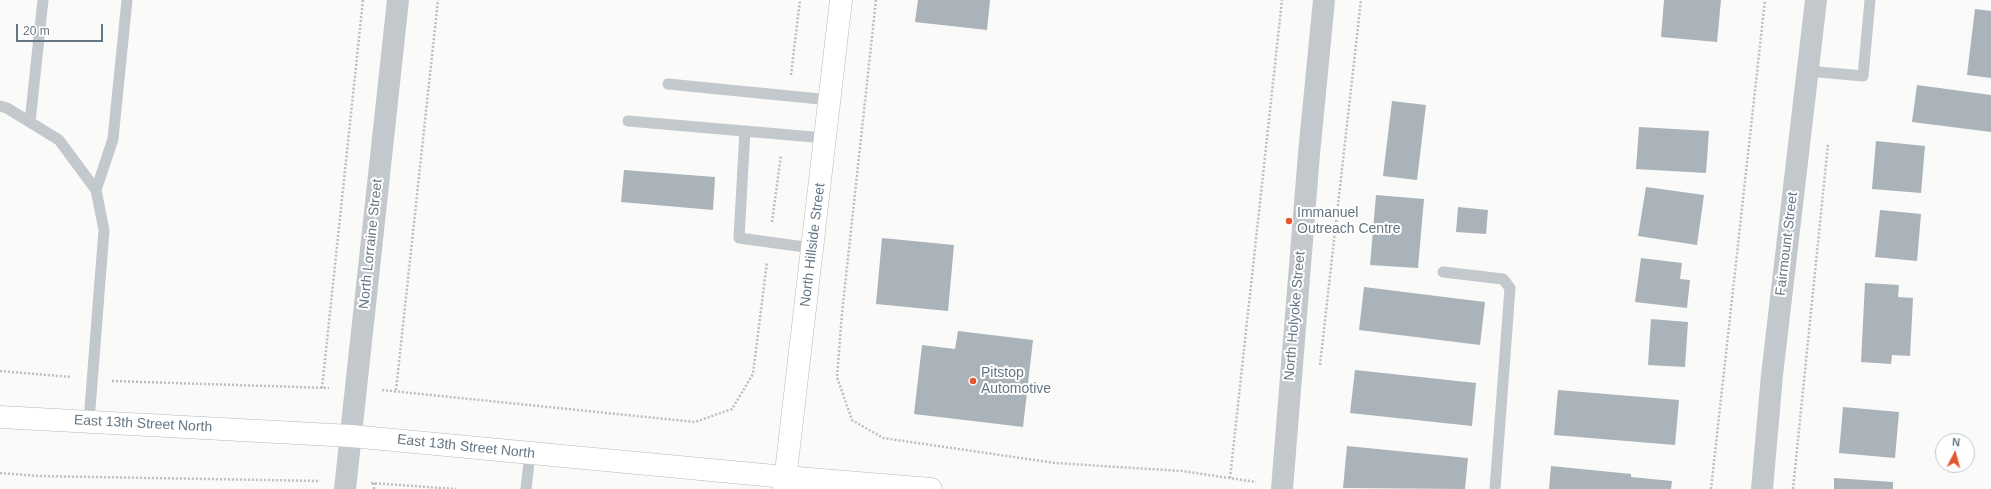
<!DOCTYPE html>
<style>
body{margin:0}
#map{position:relative;width:1991px;height:489px;overflow:hidden;background:#fafaf8;font-family:Helvetica,sans-serif}
canvas{display:block}
.north{position:absolute;left:1935px;top:433px;width:40px;height:40px;box-sizing:border-box;background:#fff;border:1px solid #c1c8cd;border-radius:50%;rotate:6deg;font-size:11px;font-weight:700;line-height:16px;text-align:center;color:#657683}
.north::after{content:'';display:block;margin:auto;width:14px;height:18px;background:#e4572e;clip-path:polygon(50% 0,100% 100%,50% 72%,0 100%)}
.scale{position:absolute;left:16px;top:24px;width:87px;height:18px;box-sizing:border-box;border:2px solid #657683;border-top:0;padding-left:5px;font-size:12px;line-height:14px;white-space:nowrap;color:#657683;-webkit-text-stroke:3px #fff;paint-order:stroke}
</style>
<div id="map">
<canvas width="1991" height="489"></canvas>
<div class="north">N</div>
<div class="scale">20 m</div>
</div>
<script>
const ctx = document.querySelector('canvas').getContext('2d');
ctx.lineJoin = 'round';
function paint(path, color) { ctx.fillStyle = color; ctx.fill(path, 'evenodd'); }
function strokePath(path, color, width, dash) { ctx.strokeStyle = color; ctx.lineWidth = width; ctx.lineCap = dash ? 'butt' : 'round'; ctx.setLineDash(dash || []); ctx.stroke(path); }
function drawText(font, color, halo, rows, align = 'center') {
  ctx.font = font + ' Helvetica,sans-serif'; ctx.lineWidth = 4; ctx.setLineDash([]); ctx.textBaseline = 'middle'; ctx.strokeStyle = halo; ctx.fillStyle = color; for (const [text, x, y, turn = 0] of rows) {
    ctx.save(); ctx.translate(x, y); ctx.rotate((+turn || 0) * Math.PI / 180); ctx.textAlign = isNaN(turn) ? turn : align; if (halo) ctx.strokeText(text, 0, 0); ctx.fillText(text, 0, 0); ctx.restore();
  }
}
paint(new Path2D(`
 M918,0H990L987,30L915,22Z
 M1664,0H1721L1717,42L1661,37Z
 M1975,9L1991,11V78L1967,75Z
 M1917,85L1991,95V132L1912,122Z
 M1392,101L1426,105L1417,180L1383,176Z
 M1639,127L1709,131L1706,173L1636,169Z
 M1876,141L1925,146L1921,193L1872,189Z
 M624,170L715,177L713,210L621,202Z
 M1646,187L1704,195L1697,245L1638,236Z
 M1376,195L1424,199L1418,268L1370,265Z
 M1458,207L1488,210L1486,234L1456,232Z
 M1880,210L1921,214L1917,261L1875,257Z
 M882,238L954,245L948,311L876,304Z
 M1641,258L1682,263L1680,279L1690,280L1687,308L1635,302Z
 M1865,283L1899,285L1898,297L1913,298L1910,356L1892,355L1891,364L1861,362Z
 M1364,287L1485,302L1480,345L1359,330Z
 M1651,319L1688,322L1685,367L1648,365Z
 M958,331L1033,340L1023,427L914,414L922,345L955,349Z
 M1355,370L1476,383L1472,426L1350,413Z
 M1558,390L1679,400L1675,445L1554,435Z
 M1843,407L1899,412L1895,458L1839,453Z
 M1347,446L1468,458L1465,489L1343,488Z
 M1551,466L1631,474V477L1672,481L1671,489H1549Z
 M1834,478L1893,482V489H1834Z`), '#aab3b9');
const secondary = new Path2D(`
 M0,417L351,436L785,477L931,489
 M784,489L841,0`);
strokePath(secondary, '#b3babf', 23);
strokePath(new Path2D(`
 M876,0L842,313L837,377L852,420L883,438L1055,463L1182,471L1256,482
 M791,75L800,0
 M772,222L781,155
 M1320,365L1361,0
 M0,371L71,377
 M112,381L329,388
 M322,388L363,0
 M382,390L695,422L732,409L753,374L767,262
 M396,390L438,0
 M0,473L38,476L320,481
 M1230,478L1282,0
 M371,483L456,489
 M374,489V483
 M1711,489L1765,0
 M1793,489L1828,144`), '#bbbfc2', 2.5, [2, 2]);
strokePath(new Path2D(`
 M1808,71L1863,76L1870,0
 M668,84L830,100
 M0,106L7,108L59,140L96,190L104,230L89,421
 M628,121L825,138
 M30,122L43,0
 M745,131L739,238L812,248
 M96,190L113,139L127,0
 M1443,272L1503,279L1510,288L1495,489
 M526,489L530,453`), '#c3c8cc', 11);
strokePath(new Path2D(`
 M345,489L398,0
 M1282,489L1309,154L1324,0
 M1762,489L1772,375L1816,0`), '#c3c8cc', 22);
strokePath(secondary, '#fff', 22);
for (const [x, y, r, color] of [
 [1289,221,4,"#e4572e"],
 [973,381,4,"#e4572e"]
]) { const dot = new Path2D(); dot.arc(x, y, r, 0, 2 * Math.PI); ctx.fillStyle = color; ctx.fill(dot); strokePath(dot, '#fff', 1.5); }
drawText('14px', '#657683', '#fff', [
 ["Immanuel",1297,213],
 ["Outreach Centre",1297,229],
 ["Pitstop",981,373],
 ["Automotive",981,389]
], 'left');
drawText('14px', '#657683', '#fff', [
 ["North Lorraine Street",371,244,-84],
 ["Fairmount Street",1787,244,-83],
 ["North Hillside Street",813,245,-83],
 ["North Holyoke Street",1295,316,-85],
 ["East 13th Street North",143,424,3],
 ["East 13th Street North",466,447,6]
]);
</script>
